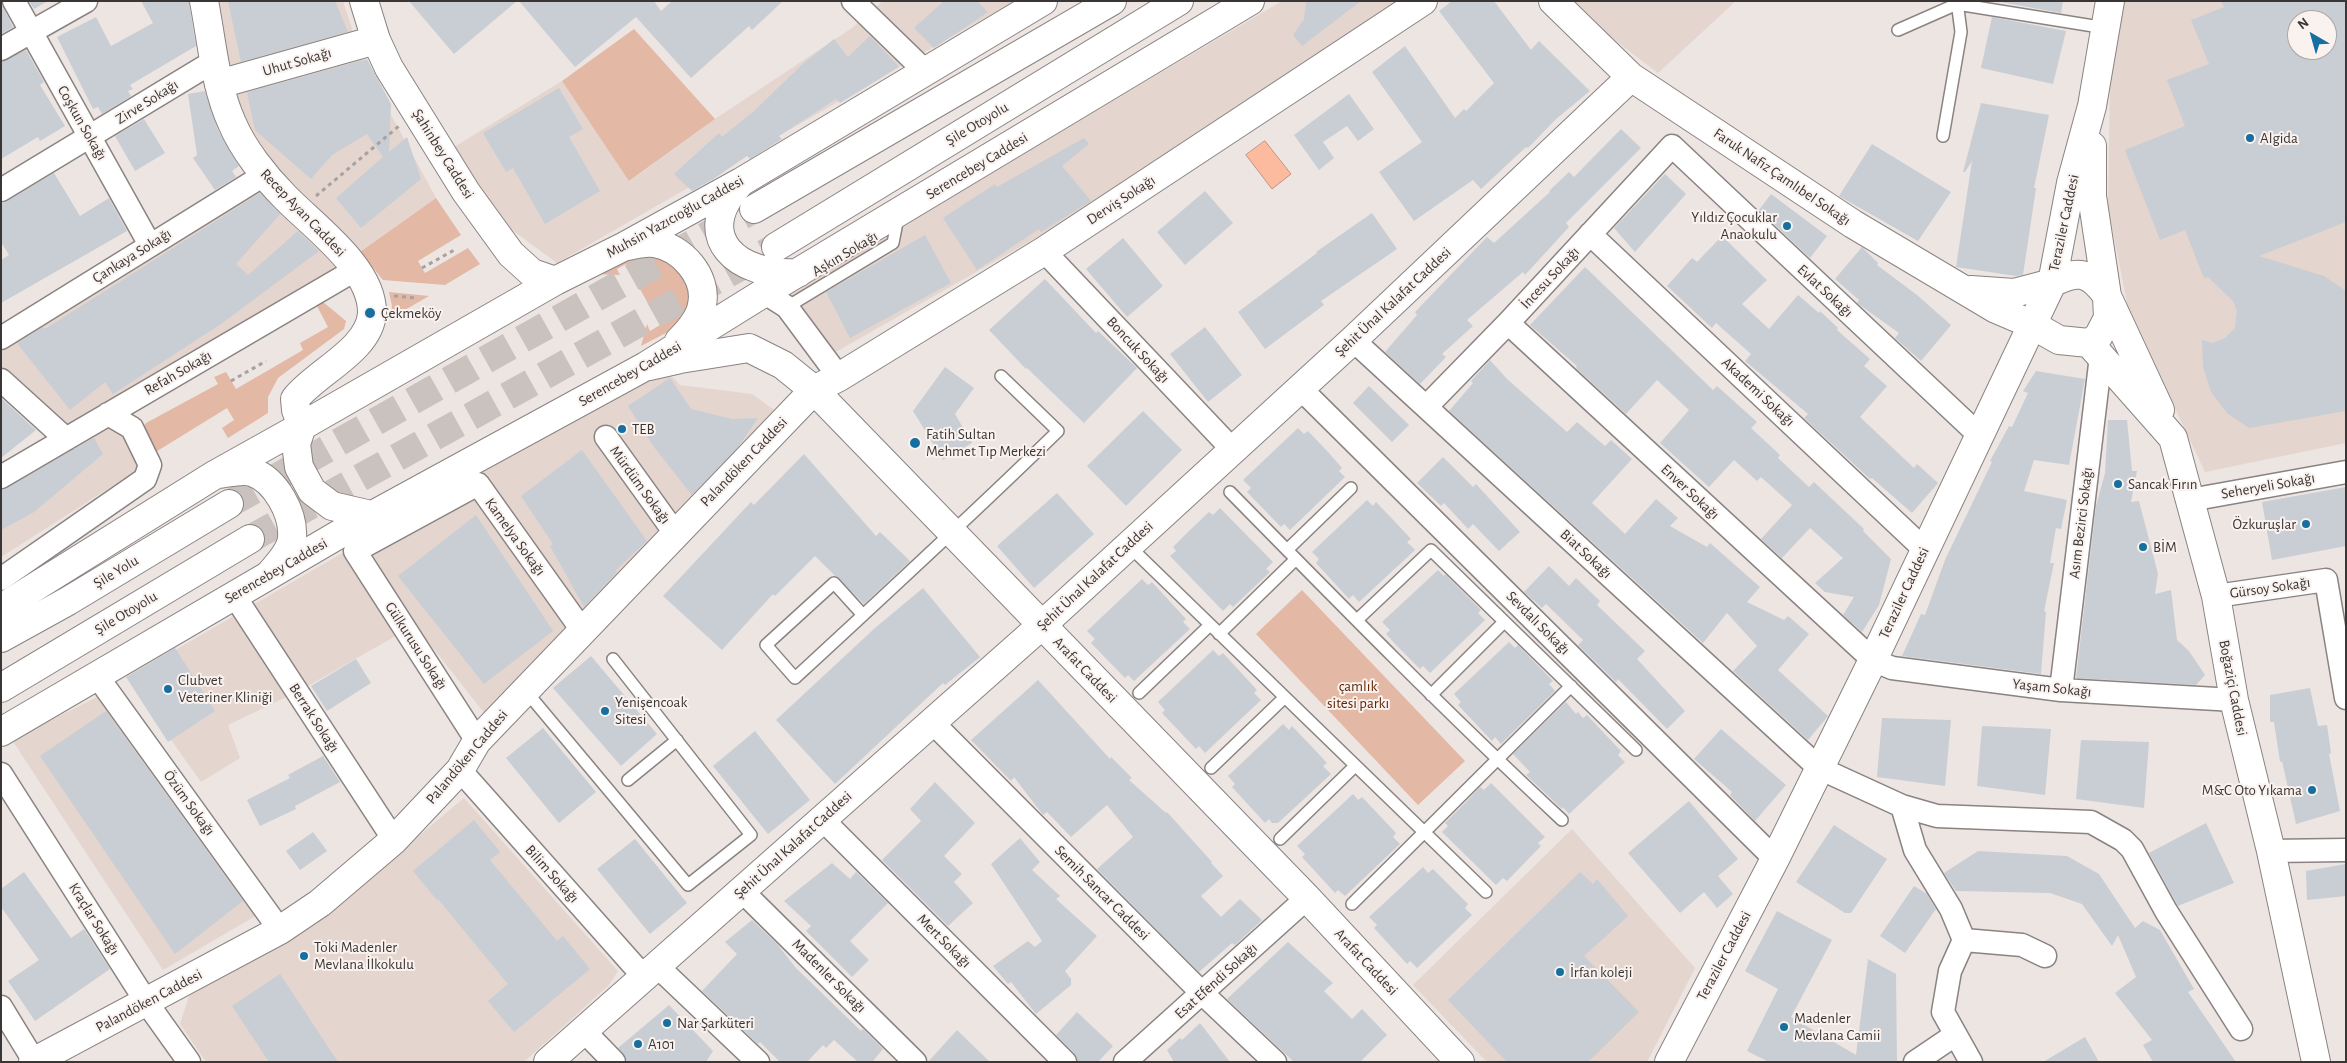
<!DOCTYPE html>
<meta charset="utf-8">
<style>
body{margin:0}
#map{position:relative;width:2347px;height:1063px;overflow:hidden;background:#ede5e2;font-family:"Alegreya Sans",sans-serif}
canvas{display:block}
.frame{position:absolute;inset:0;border:2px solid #393635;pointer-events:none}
.north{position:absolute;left:2287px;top:10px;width:50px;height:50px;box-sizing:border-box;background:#faf2ef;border:1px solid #ada7a5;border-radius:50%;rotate:322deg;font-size:14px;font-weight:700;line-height:20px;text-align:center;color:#393635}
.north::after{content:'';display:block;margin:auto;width:18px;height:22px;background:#166f9e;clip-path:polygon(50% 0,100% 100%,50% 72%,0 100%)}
</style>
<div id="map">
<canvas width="2347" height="1063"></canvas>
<div class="frame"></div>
<div class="north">N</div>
</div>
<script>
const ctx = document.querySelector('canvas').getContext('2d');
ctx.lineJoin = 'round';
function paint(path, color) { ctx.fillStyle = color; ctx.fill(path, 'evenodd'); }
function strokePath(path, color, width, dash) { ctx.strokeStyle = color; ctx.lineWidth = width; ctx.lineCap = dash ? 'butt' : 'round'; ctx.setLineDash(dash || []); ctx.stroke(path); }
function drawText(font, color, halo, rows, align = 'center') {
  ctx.font = font + ' "Alegreya Sans",sans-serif'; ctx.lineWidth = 4; ctx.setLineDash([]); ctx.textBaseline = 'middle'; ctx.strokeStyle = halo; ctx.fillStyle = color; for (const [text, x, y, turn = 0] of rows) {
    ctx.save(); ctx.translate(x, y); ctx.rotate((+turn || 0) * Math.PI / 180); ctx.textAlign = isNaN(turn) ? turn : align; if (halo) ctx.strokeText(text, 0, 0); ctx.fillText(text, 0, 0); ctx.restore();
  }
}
paint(new Path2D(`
 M212,1H343L363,63L436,198L360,252L270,164L234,101Z
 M883,1H1014L557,263L501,222L454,147L562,81L630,181L715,119L852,28Z
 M1282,1H1396L1178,157L827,357L784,295Z
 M1564,1H1736L1658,73Z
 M2124,1H2305L2297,20V50L2346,109V443L2205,472L2128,308L2108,207L2110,76Z
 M260,180L338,270L116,414L139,469L1,557V483L73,442L1,373V348Z
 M663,367L680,385L752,394L773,409L778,417L488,718L415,625L299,691L228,725L240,758L201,782L127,678Z
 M113,689L264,911L163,970L12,740Z
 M464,798L618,971L609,985L524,1062H206L180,1024L189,996L322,917Z
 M1572,829L1695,968L1647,1062H1487L1413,985Z`), '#e4d5cf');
paint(new Path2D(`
 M634,29L715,119L629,181L562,81Z
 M436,198L461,235L418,261L425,273L468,248L480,264L445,285L383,280L360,252Z
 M634,251L675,259L688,282L691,303L681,325L641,346L647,324L650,331L660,325L626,264L617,269L620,275L593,274Z
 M389,292L429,296L391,318L392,306Z
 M323,302L346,321L344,329L278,378L268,397V413L228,438L222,428L234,420L227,408L154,453L142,429L146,423L218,384L214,377L226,372L236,389L303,350L300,343L328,327L317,306Z
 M1302,590L1465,761L1418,805L1256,634Z`), '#e3b8a5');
const water = new Path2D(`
 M1265,141L1291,174L1272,189L1246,155Z`);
paint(water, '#fcbb9f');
strokePath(water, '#c2937f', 1);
paint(new Path2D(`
 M29,1H48L34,9Z
 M141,1H189L196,46L130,85L133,89L128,91L131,96L102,114L98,107L93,109L57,37L96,17L111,46L153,23Z
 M228,1H335L348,32L241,62Z
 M409,1H517L454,54Z
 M519,1H654L661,11L672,1H783L752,30L749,26L691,78L636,17L575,67Z
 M944,1H977L988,12L934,48L914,28Z
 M1306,1H1361L1302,46L1293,35L1304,19Z
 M1452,1H1494L1531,50L1539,41L1590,91L1556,119L1528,148L1526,147L1481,189L1473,180L1414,221L1379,172L1422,142L1372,72L1405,46L1455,118L1464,109L1466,111L1494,83L1439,11Z
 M1995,1H2063L2061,13Z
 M2221,1H2346V222L2259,256L2324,276L2346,291V411L2249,428L2227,413L2211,392L2203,367L2202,340L2212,343L2225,338L2235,328L2237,311L2233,301L2208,277L2204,278L2185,230L2160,240L2125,150L2185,126L2167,80L2209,64L2191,20L2224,7ZM2297,20H2327V50H2297Z
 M1,3L13,27L1,34Z
 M1992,17L2066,31L2053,84L1981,68Z
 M870,36L899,67L840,103L836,99L779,136L782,139L750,159L747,156L712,180L692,191L674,174L719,133L722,137L754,111L804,63L834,39L848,57Z
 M26,50L44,82L40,85L65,126L40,141L38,137L1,159V62Z
 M367,59L391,104L389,152L407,137L421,179L361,228L336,198L383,157L367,134L332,155L311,179L255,130L247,92Z
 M559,88L583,129L569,137L600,191L545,224L513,168L506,172L483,133Z
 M205,91L218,130L239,166L232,171L236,177L215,190L193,158L197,155L188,94Z
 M1349,94L1374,129L1358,141L1347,126L1323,142L1334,158L1319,170L1294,135Z
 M1981,103L2049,115L2034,188H2036L2023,275L2016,276L1956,267L1972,161L1965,172H1963Z
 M144,119L165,153L135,171L115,136Z
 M1621,129L1641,148L1566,223L1569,227L1525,275L1523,272L1467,320L1473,326L1442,354L1446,357L1420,384L1385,352L1417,315L1415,312L1487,237L1494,243L1550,192L1549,191L1569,172L1574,177Z
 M1084,138L1089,144L1062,166L1091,201L1041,232L1039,229L977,270L943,218L995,184L997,187Z
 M1872,144L1951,192L1918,241L1839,196Z
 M54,173L80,216L109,198L127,231L1,303V260L9,255L1,242V204Z
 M1665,174L1686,194L1635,252L1614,228Z
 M1205,191L1233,223L1185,265L1157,232Z
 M260,193L280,214L236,264L248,275L298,231L319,251L221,324L113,394L105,382L70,410L17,343L43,327L45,329Z
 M1771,194L1827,236L1810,258L1759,210Z
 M1372,213L1397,249L1321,301L1324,305L1265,349L1238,312L1317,253L1316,252Z
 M925,235L951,283L850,338L826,292Z
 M1722,236L1767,280L1742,304L1769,329L1798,295L1819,313L1820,311L1838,328L1837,330L1870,359L1864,366L1887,386L1860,417L1914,468L1917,464L1938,483L1912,513L1872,478L1870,479L1804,418L1808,414L1745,361L1751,354L1716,323L1712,328L1667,286L1692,258L1697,262Z
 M1123,238L1163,286L1127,317L1086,269Z
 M1862,247L1878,263L1877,265L1917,295L1951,325L1921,361L1895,338L1899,333L1857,303L1859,300L1835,279Z
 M1585,267L1713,390L1717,386L1757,422L1751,428L1780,455L1778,458L1809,487L1814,482L1864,529L1863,531L1891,559L1879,605L1862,632L1843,615L1854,597L1825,592L1815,583L1843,558L1810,528L1782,558L1761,539L1792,505L1761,477L1757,481L1734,460L1709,487L1660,443L1689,410L1657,380L1626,414L1576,368L1577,366L1530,325Z
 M1045,279L1096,333L1098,331L1137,368L1084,423L1027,368L1026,369L989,330Z
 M1205,327L1242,375L1208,402L1170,354Z
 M1490,360L1507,379L1567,432L1577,422L1605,446L1611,440L1632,459L1592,503L1625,534L1656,499L1678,518L1670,526L1707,547L1710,543L1760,587L1747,602L1784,620L1788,616L1809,634L1778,670L1828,716L1808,740L1733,671L1757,646L1727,613L1703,643L1449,411L1473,383L1471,381Z
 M945,367L974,388L955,414L972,443L943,460L913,411Z
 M2036,371L2085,379L2069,465L2034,460L2024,491L2067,500L2061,529L2056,528L2050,563H2054L2044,611L2046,612L2041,674L1902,656L1921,614L1925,615L1945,560L1992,462L1990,461L2009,426L2012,427L2028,393L2023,391Z
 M670,378L691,409L732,419L758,418L738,447L692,495L654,447L628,406Z
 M1369,386L1409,425L1392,442L1353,403Z
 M1,398L36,430L1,458Z
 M1143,411L1182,450L1126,506L1087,466Z
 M2108,420H2127L2132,471H2137L2131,502L2139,501L2158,574L2155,594L2171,590L2177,640L2189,651L2205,675L2196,685L2076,678L2096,506L2105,473Z
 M1298,428L1304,434L1308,431L1328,452L1342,468L1339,471L1345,477L1290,530L1284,524L1281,527L1247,492L1251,488L1243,480Z
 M94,438L103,454L34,512L1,530V490Z
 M582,450L647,541L616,570L617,572L584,607L550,546L553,544L521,496Z
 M804,454L876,536L880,532L910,561L864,604L815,556L775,596L773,594L722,650L663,596L751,502L754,505Z
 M1443,457L1473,487L1476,484L1520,532L1499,551L1473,524L1468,529L1444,503L1441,506L1417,483Z
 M2346,487V546L2272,560L2262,502Z
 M1057,493L1094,534L1034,588L997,546Z
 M1367,500L1373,506L1376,502L1398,525L1411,539L1407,542L1415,550L1359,602L1353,595L1349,599L1316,563L1319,559L1312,552Z
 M1220,508L1273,562L1266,569L1270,572L1233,607L1230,604L1223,611L1170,556L1176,551L1173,547L1190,530L1209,512L1213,515Z
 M476,515L553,631L484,684L398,576Z
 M1549,566L1569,586L1576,578L1600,601L1597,605L1645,651L1637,659L1685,711L1667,729L1618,679L1616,682L1578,645L1583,640L1546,604L1542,608L1524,592Z
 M1438,570L1444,576L1445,574L1481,610L1478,613L1485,620L1430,673L1423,666L1420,669L1400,649L1386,634L1390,630L1382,622Z
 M1142,579L1148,585L1152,582L1186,619L1183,622L1190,629L1134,681L1128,675L1125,678L1091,643L1095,639L1087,631Z
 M923,588L980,657L945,685L943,683L835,784L776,720L875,628Z
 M1509,642L1515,648L1518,645L1553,681L1549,684L1555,691L1501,744L1495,737L1492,741L1458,705L1461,702L1454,694Z
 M175,648L215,711L168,742L126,677Z
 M1213,650L1219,656L1223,653L1257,690L1254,693L1261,700L1205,753L1199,746L1196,749L1162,713L1165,710L1158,702Z
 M591,656L657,734L621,766L553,688Z
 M356,659L371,683L327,711L311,686Z
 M1038,680L1110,759L1111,757L1132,778L1129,780L1166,813L1167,812L1212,862L1211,863L1223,876L1201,896L1221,917L1240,899L1262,920L1235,945L1232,943L1199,972L1097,869L1133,837L1107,805L1071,837L1047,812L1043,815L1014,777L1011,781L971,740Z
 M2310,688L2318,726L2327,725L2331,753L2329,754L2340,811L2296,824L2282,761L2280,762L2274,722H2270V695Z
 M1566,702L1576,714L1578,712L1583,718L1587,715L1621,751L1618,755L1625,762L1569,814L1563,807L1562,809L1526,775L1530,772L1513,754Z
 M106,711L243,901L175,954L40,756Z
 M1882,718L1951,720L1945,786L1877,777Z
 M1283,724L1289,730L1292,726L1312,747L1327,763L1323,766L1331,774L1278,823H1272L1269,819L1265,823L1232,787L1235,784L1228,776Z
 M1982,726L2051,729L2045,795L1977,786Z
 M543,728L596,792L559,823L506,758Z
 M1721,729L1786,785L1755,821L1730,795L1732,792L1694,759Z
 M755,731L810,800L768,834L713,766Z
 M2081,740L2149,742L2144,808L2076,799Z
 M323,756L340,782L295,806L296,809L260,826L247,800L290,778L288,775Z
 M935,782L975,823L944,856L962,874L954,882L973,903L948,926L882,860L921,821L910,809Z
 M1491,783L1545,837L1538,843L1541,846L1507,881L1503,878L1496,885L1442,832L1448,826L1445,823L1465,803L1480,787L1484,790Z
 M1353,794L1358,800L1362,797L1396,833L1393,837L1400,844L1345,896L1338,890L1335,893L1302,857L1305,854L1297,846Z
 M1689,801L1738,859L1718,876L1733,894L1717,908L1704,892L1680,913L1628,853Z
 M474,820L500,852L490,860L557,941L563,936L590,969L514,1032L488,1001L508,984L438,899L437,900L413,871Z
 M2206,823L2234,883L2178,906L2149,853Z
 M1834,825L1887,859L1851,913H1845L1796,882Z
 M313,832L327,851L300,870L286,851Z
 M1020,838L1040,862L1032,870L1060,896L1056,899L1097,936L1065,971L1071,979V985L1036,1014L1011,982L1008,984L993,966L1028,941L1035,947L1042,941L991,864Z
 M635,839L687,903L650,934L597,869Z
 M1978,851L2067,856L2099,874L2135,928L2143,921L2160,930L2194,989L2188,992L2236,1062H2153L2143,1045L2152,1040L2115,993L2136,977L2118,935L2112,946L2082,904L2050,893L1956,891L1944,873Z
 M832,863L850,879L856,872L888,903L850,941L869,960L852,977L806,931L811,926L784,901Z
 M2346,864V896L2307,900L2306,871Z
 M1423,867L1428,873L1433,869L1468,904L1465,908L1472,915L1417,968L1410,961L1407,964L1374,928L1377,925L1369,917Z
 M24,872L71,938L84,929L110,969L35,1021L8,981L39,960L1,907V889Z
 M1580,872L1593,884L1597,879L1628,916L1584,956L1639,1012L1588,1062H1507L1448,1000Z
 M1914,886L1927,894L1936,909L1905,953L1880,936Z
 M1777,911L1832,940L1791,1017L1856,1055L1868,959L1896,974L1897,1062H1769L1747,1051L1778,989L1745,971Z
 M752,920L777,944L796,968L861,1031L863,1029L883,1049L872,1062H858L834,1040L826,1048L823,1045L807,1062H780L760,1042L758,1044L702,991L737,954L725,942Z
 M1288,942L1333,983L1324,991L1352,1019L1362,1009L1387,1035L1360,1062H1294L1227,999Z
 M280,974L338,1062H269L232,1006Z
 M669,1005L713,1051L706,1062H628L618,1048Z
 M1077,1012L1113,1046L1098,1062H1078L1074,1053L1056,1035Z
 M1200,1023L1230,1062H1174L1167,1050L1180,1038L1182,1040Z
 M957,1030L990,1062H928Z
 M2085,1037L2099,1062H2043Z`), '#c8ced3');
strokePath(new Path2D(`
 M229,504L754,209
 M250,539L776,247`), '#c9c2bf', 28, [28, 14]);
const service = new Path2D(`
 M1898,30L1957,4L2106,28
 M1943,136L1961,32L1957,1
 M787,307L893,243L898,217
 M1230,492C1339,603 1448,714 1562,820
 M1128,545L1486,892
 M1287,550L1351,488
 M863,615L834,583L766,645L795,678C884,596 972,515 1058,431L1001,376
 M1357,620L1431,550L1636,750
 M1219,634L1296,559
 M525,690L688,885L751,835L613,659
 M1139,693L1210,625
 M1431,695L1504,622
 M1211,768L1285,697
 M628,780L677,740
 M1280,839L1355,766
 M1352,904L1571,686`);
const minor = new Path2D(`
 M14,1L150,245
 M853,1L925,71
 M1,49L86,1
 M1,190L216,60
 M1590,234L1925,550
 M1044,251L1232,449
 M765,293L787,307L839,377
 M1508,323L1873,660L1892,668L2061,690L2234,700
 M1,338L264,175
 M1353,340L1819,768L1902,806L1937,816L2091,822L2123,840L2132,849L2166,911L2241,1029
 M1,380L66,439
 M1300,388L1775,859
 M1426,407L1508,323L1672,146L1979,435
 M606,437L675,533
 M1,477L355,270
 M2190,500L2346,472
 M1,579L145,479L150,465L132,428L108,414
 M234,595L394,840
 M2216,596L2326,580L2346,698
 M97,676L280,930
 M2061,690L2101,356
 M931,721L1203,994L1275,1062
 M477,741L355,551L478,484L582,630
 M460,770L644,977
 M1,774L147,1003L189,1062
 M1902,806L1915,850L1951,909L1964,940L1950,971L1943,1012L1971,1062
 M823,820L1065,1062
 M2271,851L2346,850
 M742,891L915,1062
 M1964,940L2022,945L2045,956
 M657,966L758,1062
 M1,1007L34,1061
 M583,1030L614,1062
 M1125,1062L1307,898
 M1915,1062L1955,1035`);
const tertiary = new Path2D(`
 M1553,1L1631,77L1853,224L1996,309L2031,324
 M219,84L376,40
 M1971,290L2014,293L2052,283
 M649,366L680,359L749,348L783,365L814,390L1307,898L1460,1062
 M33,1062L280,930L320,903L394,840L460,770L477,741L814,390L839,377L1044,251L1423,1
 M548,1062L1042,625L1353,340L1631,77`);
const secondary = new Path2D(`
 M204,1C212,42 215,86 232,123C243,149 265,177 285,197C313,226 373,268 372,313C370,350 316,372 295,399L296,410L302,426
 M364,1L376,40L389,68L466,192L511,254L532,273L555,281
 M740,183C690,238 739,277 798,273
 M627,246C636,244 646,242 654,243C681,247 708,276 702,305C700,318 688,332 679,341
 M2052,283C2078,269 2090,272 2107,296L2160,410
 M2031,324L2059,340L2089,343L2098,337L2108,318L2107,296L2092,196V146
 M2089,343L2173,438L2216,596L2234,700L2271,851L2316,1062
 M302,426L555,281L625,246L741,182L1043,1
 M302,426L296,444L299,467L312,491L332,506L371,515
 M1,732L360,522L646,366L757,297L1250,1
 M1669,1062L1775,859L1873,660L2052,283L2071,183L2092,106L2110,1`);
const trunk = new Path2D(`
 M754,209L1112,1
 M776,247L1179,1
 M218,474C228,473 242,469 252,472C276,480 294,514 292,538C291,552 278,564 270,574
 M1,608L216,474L302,426
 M1,638L68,601L229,504
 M1,688L250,539`);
strokePath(service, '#8a8381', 14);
strokePath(minor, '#8a8381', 25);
strokePath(tertiary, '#8a8381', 30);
strokePath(secondary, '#8a8381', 30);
strokePath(trunk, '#8a8381', 30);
strokePath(new Path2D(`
 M316,196L399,126
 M422,268L456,249
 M394,296L416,298
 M231,381L266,361`), '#a7a19f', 3, [4, 4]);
strokePath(service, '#fff', 11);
strokePath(minor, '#fff', 22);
strokePath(tertiary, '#fff', 28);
strokePath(secondary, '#fff', 28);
strokePath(trunk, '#fff', 28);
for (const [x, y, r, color] of [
 [2250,138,5,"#166f9e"],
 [1787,226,5,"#166f9e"],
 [370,313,6,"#166f9e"],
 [622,429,5,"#166f9e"],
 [915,443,6,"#166f9e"],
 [2118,484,5,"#166f9e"],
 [2306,524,5,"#166f9e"],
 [2143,547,5,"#166f9e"],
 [168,689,5,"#166f9e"],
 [605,711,5,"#166f9e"],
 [2312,790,5,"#166f9e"],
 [304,956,5,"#166f9e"],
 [1560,972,5,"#166f9e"],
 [667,1023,5,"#166f9e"],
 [1784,1027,5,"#166f9e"],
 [638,1044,5,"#166f9e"]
]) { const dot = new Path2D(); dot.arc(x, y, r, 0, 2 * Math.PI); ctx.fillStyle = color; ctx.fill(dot); strokePath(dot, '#faf2ef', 2); }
drawText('15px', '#393635', '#faf2ef', [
 ["Uhut Sokağı",297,62,-16],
 ["Zirve Sokağı",147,102,-32],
 ["Coşkun Sokağı",82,123,60],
 ["Şile Otoyolu",977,124,-31],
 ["Şahinbey Caddesi",443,154,58],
 ["Serencebey Caddesi",977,166,-31],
 ["Faruk Nafiz Çamlıbel Sokağı",1782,177,34],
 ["Derviş Sokağı",1121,200,-33],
 ["Recep Ayan Caddesi",303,213,46],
 ["Muhsin Yazıcıoğlu Caddesi",675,217,-29],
 ["Teraziler Caddesi",2064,223,-78],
 ["Aşkın Sokağı",845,254,-31],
 ["Çankaya Sokağı",132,256,-32],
 ["İncesu Sokağı",1550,278,-47],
 ["Evlat Sokağı",1825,291,43],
 ["Şehit Ünal Kalafat Caddesi",1393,302,-43],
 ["Boncuk Sokağı",1138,350,47],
 ["Refah Sokağı",178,373,-30],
 ["Serencebey Caddesi",630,374,-30],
 ["Akademi Sokağı",1758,392,43],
 ["Palandöken Caddesi",744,462,-46],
 ["Mürdüm Sokağı",640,485,54],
 ["Seheryeli Sokağı",2268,486,-10],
 ["Enver Sokağı",1690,492,43],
 ["Asım Bezirci Sokağı",2081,523,-83],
 ["Kamelya Sokağı",515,537,54],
 ["Biat Sokağı",1586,554,43],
 ["Serencebey Caddesi",276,571,-30],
 ["Şile Yolu",116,572,-31],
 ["Şehit Ünal Kalafat Caddesi",1095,576,-43],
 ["Gürsoy Sokağı",2270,588,-8],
 ["Teraziler Caddesi",1904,593,-65],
 ["Şile Otoyolu",126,613,-31],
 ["Sevdalı Sokağı",1538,623,45],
 ["Gülkurusu Sokağı",416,646,57],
 ["Arafat Caddesi",1085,670,46],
 ["Yaşam Sokağı",2052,688,6],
 ["Boğaziçi Caddesi",2233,688,79],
 ["Berrak Sokağı",314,718,57],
 ["Palandöken Caddesi",467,757,-50],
 ["Özüm Sokağı",189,803,54],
 ["Şehit Ünal Kalafat Caddesi",793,845,-42],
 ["Bilim Sokağı",552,874,48],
 ["Semih Sancar Caddesi",1102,893,45],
 ["Kraçlar Sokağı",94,919,58],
 ["Mert Sokağı",944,941,45],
 ["Teraziler Caddesi",1724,956,-62],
 ["Arafat Caddesi",1366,962,47],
 ["Madenler Sokağı",829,976,45],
 ["Esat Efendi Sokağı",1216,981,-42],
 ["Palandöken Caddesi",149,1001,-28]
]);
drawText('15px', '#393635', '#faf2ef', [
 ["Algida",2260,138],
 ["Yıldız Çocuklar",1777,217,"right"],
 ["Anaokulu",1777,234,"right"],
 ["Çekmeköy",381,313],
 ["TEB",632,429],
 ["Fatih Sultan",926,434],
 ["Mehmet Tıp Merkezi",926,451],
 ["Sancak Fırın",2128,484],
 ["Özkuruşlar",2296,524,"right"],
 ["BİM",2153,547],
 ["Clubvet",178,680],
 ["Veteriner Kliniği",178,697],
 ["Yenişencoak",615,702],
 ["Sitesi",615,719],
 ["M&C Oto Yıkama",2302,790,"right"],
 ["Toki Madenler",314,947],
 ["Mevlana İlkokulu",314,964],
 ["İrfan koleji",1570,972],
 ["Madenler",1794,1018],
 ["Mevlana Camii",1794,1035],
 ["Nar Şarküteri",677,1023],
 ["A101",648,1044]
], 'left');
drawText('15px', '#5f2708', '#faf2ef', [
 ["çamlık",1358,686],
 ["sitesi parkı",1358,703]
]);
</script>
